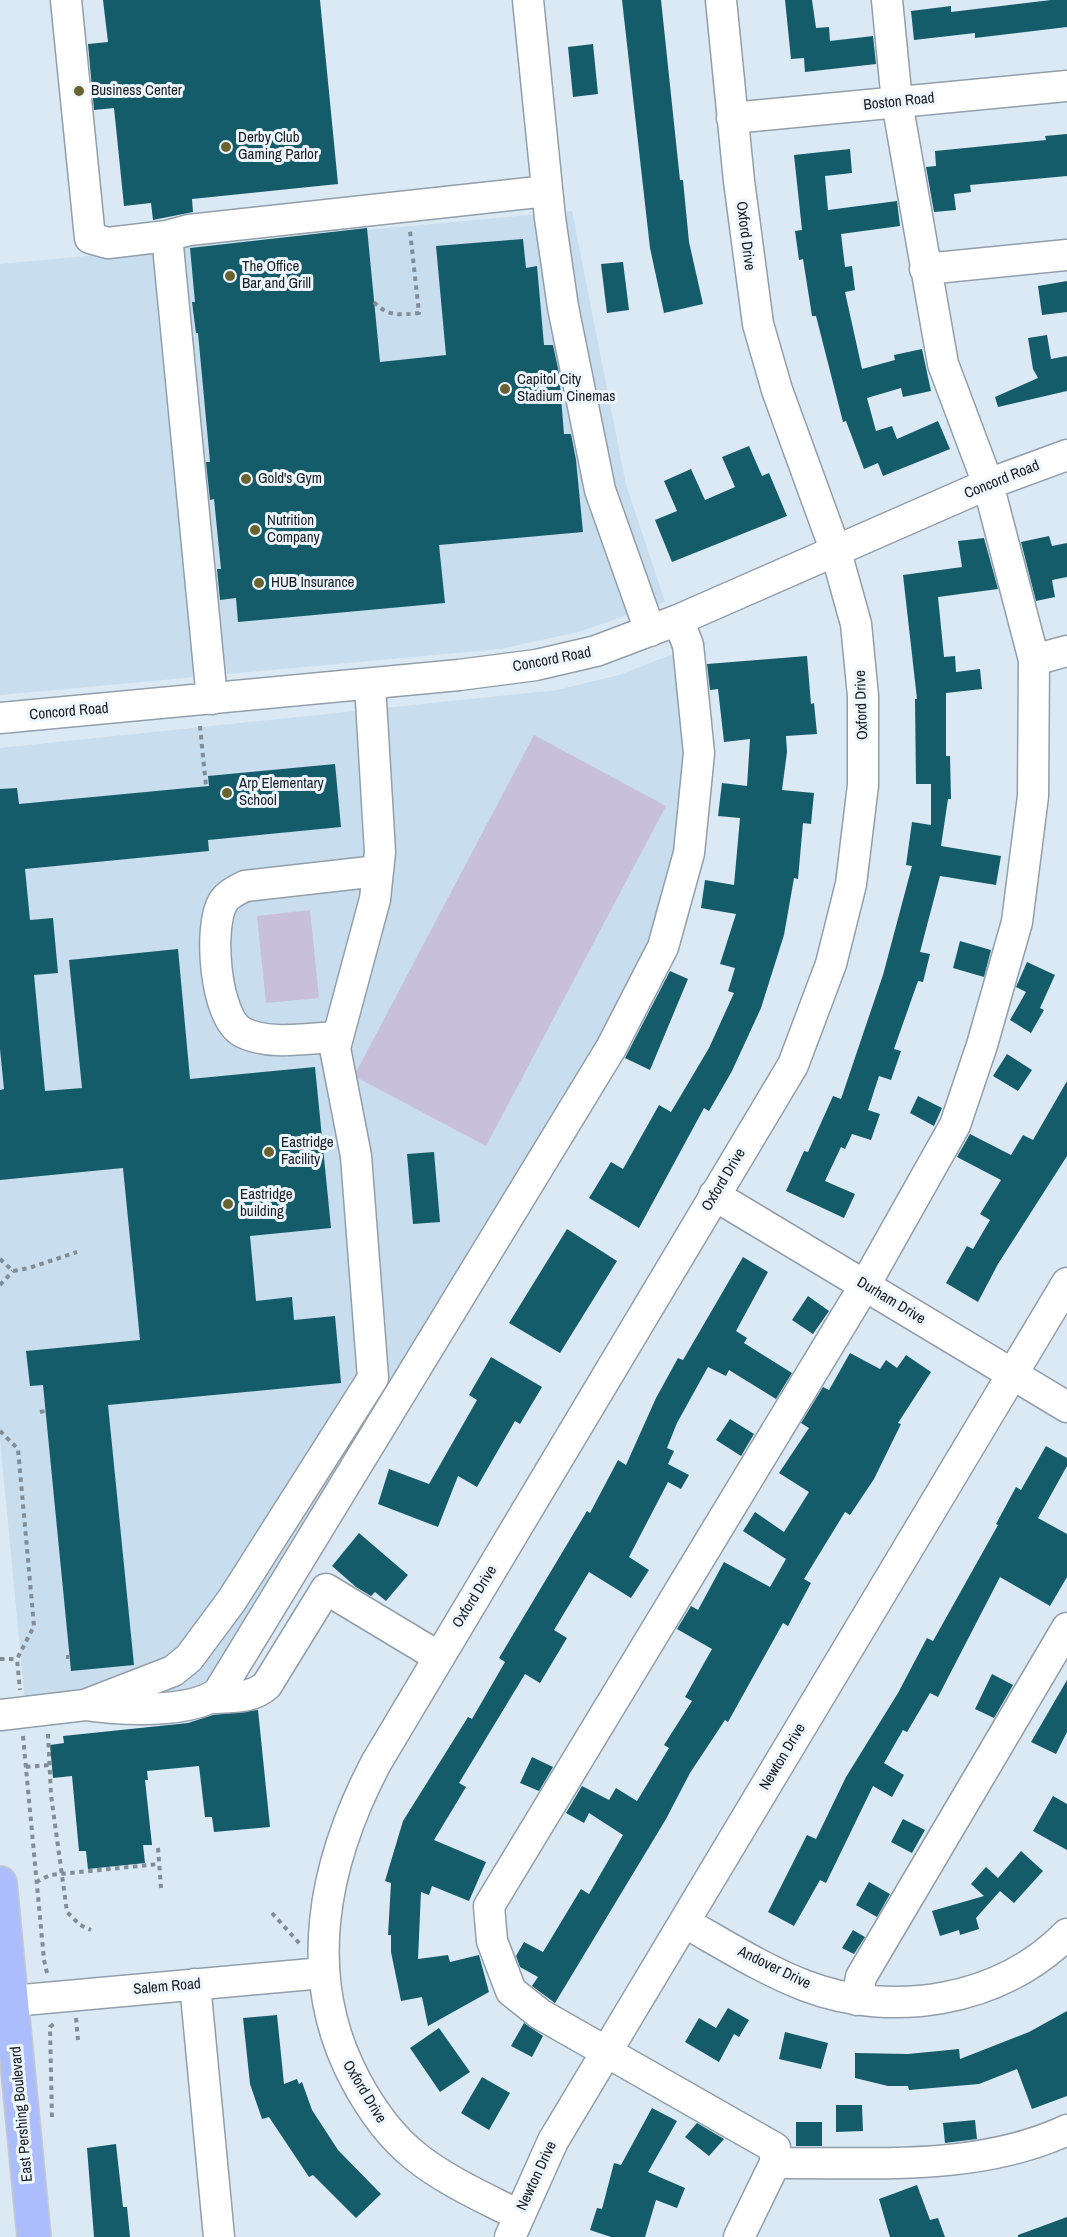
<!DOCTYPE html>
<style>
body{margin:0}
canvas{display:block;background:#dbe9f5}
</style>
<canvas width="1067" height="2237"></canvas>
<script>
const ctx = document.querySelector('canvas').getContext('2d');
ctx.lineJoin = 'round';
function paint(path, color) { ctx.fillStyle = color; ctx.fill(path, 'evenodd'); }
function strokePath(path, color, width, dash) { ctx.strokeStyle = color; ctx.lineWidth = width; ctx.lineCap = dash ? 'butt' : 'round'; ctx.setLineDash(dash || []); ctx.stroke(path); }
function drawText(font, color, halo, rows, align = 'center') {
  ctx.font = font + ' "Archivo Narrow",sans-serif'; ctx.lineWidth = 6; ctx.setLineDash([]); ctx.textBaseline = 'middle'; ctx.strokeStyle = halo; ctx.fillStyle = color; for (const [text, x, y, turn = 0] of rows) {
    ctx.save(); ctx.translate(x, y); ctx.rotate((+turn || 0) * Math.PI / 180); ctx.textAlign = isNaN(turn) ? turn : align; if (halo) ctx.strokeText(text, 0, 0); ctx.fillText(text, 0, 0); ctx.restore();
  }
}
paint(new Path2D(`
 M572,211L626,485L665,602L578,632L500,649L0,695V264Z
 M681,651L690,790L658,939L623,1011L202,1693L27,1722L0,1439V748L557,690L619,675Z`), '#c8ddee');
paint(new Path2D(`
 M534,735L666,806L486,1146L354,1076Z
 M310,910L319,998L266,1003L257,916Z`), '#c8bfdd');
paint(new Path2D(`
 M103,0H320L338,184L192,199L193,212L153,220L151,203L124,206L114,108L94,110L88,44L108,42Z
 M622,0H661L680,180H683L689,242L703,304L664,313L650,248Z
 M785,0H812L816,28L829,27L830,41L873,36L876,64L805,72L804,58L791,59Z
 M1051,0H1067V27L975,38V33L914,40L911,11L951,6V12Z
 M593,44L598,94L573,97L568,47Z
 M1067,134V176L970,185L971,192L954,194L956,210L934,212L926,167L936,166L935,151L1046,140L1045,136Z
 M850,149L852,173L825,176L828,210L897,201L900,226L841,234L845,267L852,266L855,290L845,292L862,369L895,360L894,355L922,349L931,391L903,397L901,388L867,398L876,431L892,426L897,439L938,421L950,449L883,476L878,463L864,469L846,421L843,422L816,316H812L803,259L799,260L795,231L802,230L794,155Z
 M367,228L380,362L446,355L436,246L523,239L526,268L537,266L544,345H553L559,373L564,434H571L576,460L583,532L439,545L445,603L238,622L236,598L220,600L217,569H221L214,499L210,500L206,462H210L198,333H196L192,302H195L190,248Z
 M623,262L629,310L607,313L601,264Z
 M1067,281V312L1042,315L1038,286Z
 M1047,335L1051,359L1067,356V391L998,407L995,397L1038,378L1033,369L1028,338Z
 M749,446L762,476L769,473L787,516L672,562L655,520L677,511L664,481L691,469L705,500L735,487L722,457Z
 M1049,536L1052,546L1067,543V577L1052,580L1055,597L1036,601L1021,542Z
 M984,538L998,589L938,597L944,657L955,656L956,672L980,669L982,689L946,693V756H950L951,799H948L941,846L1001,856L996,885L940,876L920,952L930,954L923,982L918,981L894,1049L901,1051L891,1080L879,1076L868,1110L880,1114L871,1140L852,1134L845,1149L841,1147L825,1181L855,1194L844,1218L786,1191L804,1151L808,1152L833,1096L841,1099L883,975L912,866L906,865L912,822L931,825V784H916L915,699H917L903,575L962,567L958,541Z
 M807,656L811,704L814,703L817,734L786,736L787,752L782,790L814,793L811,824L803,823L798,879L794,878L784,935L761,1008L732,1071L709,1111L704,1108L639,1228L589,1198L611,1162L623,1169L659,1105L671,1112L709,1048L734,993L728,991L735,968L720,964L736,914L701,908L705,880L734,885L740,818L718,816L722,783L747,786L750,739L724,742L718,689L710,690L707,664Z
 M335,764L341,827L208,840L209,851L25,869L30,920L53,918L58,973L34,975L45,1091L82,1088L69,960L178,949L190,1079L315,1067L331,1228L250,1236L256,1301L292,1297L294,1320L335,1316L341,1383L108,1405L134,1665L71,1671L43,1385L30,1386L26,1351L140,1340L123,1168L0,1180V1090L4,1089L0,1049V789L17,788L19,804L209,786L208,776Z
 M960,941L991,950L984,977L953,968Z
 M1027,962L1055,975L1040,1008L1044,1010L1031,1033L1010,1020L1026,992L1016,987Z
 M670,971L688,979L650,1070L625,1058Z
 M1007,1054L1032,1070L1018,1091L993,1076Z
 M1067,1081V1156L998,1264L978,1302L946,1283L967,1246L973,1249L990,1220L980,1214L1001,1180L957,1157L970,1134L1011,1155L1023,1135L1033,1140Z
 M918,1096L942,1108L934,1126L910,1113Z
 M434,1152L440,1222L413,1224L407,1154Z
 M567,1229L617,1261L560,1353L509,1323Z
 M743,1257L768,1272L736,1331L747,1338L744,1343L792,1373L776,1399L729,1370L726,1376L708,1367L677,1423L667,1448L674,1451L668,1464L689,1475L681,1489L668,1482L629,1557L649,1570L631,1598L589,1572L554,1630L567,1638L540,1683L525,1674L459,1783L466,1787L434,1840L486,1862L469,1901L432,1886L429,1895L421,1892L418,1959L448,1955L450,1962L479,1955L489,1992L428,2026L422,1997L401,2001L391,1952V1935H388L391,1883L385,1881L403,1821L468,1717L472,1719L505,1662L499,1658L587,1511L590,1513L618,1460L626,1465L656,1398L678,1358L683,1360Z
 M808,1296L829,1311L813,1334L792,1320Z
 M850,1353L880,1369L886,1360L897,1368L906,1355L931,1372L898,1423L901,1424L874,1479L850,1515L845,1512L804,1579L811,1583L788,1626L783,1623L728,1722L725,1720L690,1773L666,1819L555,2003L532,1986L538,1977L520,1967L516,1956L524,1942L543,1952L581,1889L589,1894L623,1835L589,1813L584,1823L566,1813L582,1786L609,1800L616,1788L637,1801L669,1748L664,1745L692,1701L685,1697L712,1649L677,1629L691,1606L698,1610L724,1562L770,1587L786,1559L743,1531L755,1512L784,1532L809,1492L779,1473L809,1428L801,1423L823,1387L829,1390Z
 M491,1357L542,1387L520,1424L515,1421L477,1487L458,1476L438,1527L378,1504L389,1469L429,1484L477,1400L469,1395Z
 M730,1419L754,1434L741,1456L716,1440Z
 M1046,1446L1067,1458V1466L1038,1518L1067,1534V1577L1050,1606L1000,1577L938,1697L930,1693L907,1732L903,1730L884,1763L904,1775L892,1797L873,1786L826,1883L820,1880L794,1926L768,1912L807,1835L816,1839L846,1777L898,1693L927,1638L933,1641L998,1525L996,1524L1016,1487L1021,1490Z
 M359,1533L408,1575L386,1601L375,1592L371,1596L356,1587L332,1566Z
 M992,1674L1013,1685L994,1718L975,1709Z
 M1067,1680V1732L1056,1754L1031,1742Z
 M258,1710L270,1827L214,1832L212,1817H205L199,1766L147,1771L148,1780H145L152,1845H143L145,1863L88,1869L86,1851H79L72,1776L53,1778L50,1745L64,1743L63,1736L188,1723L213,1715Z
 M532,1757L553,1767L539,1791L520,1783Z
 M1053,1796L1067,1804V1850L1033,1831Z
 M903,1819L925,1830L912,1853L891,1842Z
 M1021,1851L1043,1871L1014,1903L1000,1891L976,1918L979,1929L960,1935L959,1930L940,1936L932,1911L984,1896L971,1884L986,1867L998,1878Z
 M869,1882L890,1894L877,1917L856,1905Z
 M853,1930L865,1937L854,1954L842,1948Z
 M728,2008L749,2020L739,2037L734,2034L719,2062L685,2042L699,2018L716,2028Z
 M1067,2011V2096L1032,2109L1017,2069L979,2084L909,2090L908,2086H888L855,2078V2053L908,2054L959,2049L960,2059L1029,2032Z
 M277,2015L284,2084L297,2079L299,2084L302,2082L312,2110L338,2150L381,2194L356,2218L313,2175L309,2177L269,2117L262,2119L250,2084L243,2018Z
 M524,2023L543,2036L532,2057L511,2046Z
 M439,2028L470,2072L440,2092L410,2048Z
 M785,2032L828,2043L821,2069L779,2059Z
 M482,2077L510,2093L489,2130L461,2113Z
 M836,2105H862L863,2131L836,2132Z
 M652,2108L677,2121L648,2172L685,2188L677,2208L656,2200L645,2237H611L590,2230L597,2208L602,2209L614,2163L621,2165Z
 M975,2120L977,2139L945,2143L943,2123Z
 M796,2122H822V2146H796Z
 M697,2123L724,2139L709,2156L685,2137Z
 M116,2144L123,2207H127L130,2237H94L87,2148Z
 M917,2185L930,2220L938,2218L945,2237H890L879,2199Z
 M1067,2217V2237H1018V2235Z`), '#155c6a');
const minor = new Path2D(`
 M66,0L90,238L108,243L167,236L212,699
 M528,0L550,218L563,307L600,490L650,631
 M732,118L1067,86
 M167,236L189,230L547,191
 M925,269L1067,255
 M1034,660L1067,651
 M0,718L459,675L536,665L596,651L678,620L988,484L1067,455
 M337,1037C308,1038 268,1046 242,1032C215,1017 208,927 223,902C228,894 237,890 245,886L378,871
 M714,1195L1067,1407
 M211,1698C231,1697 252,1699 267,1685L326,1589L439,1657
 M85,1705C120,1710 189,1714 218,1693L611,1048L663,947L689,853L699,753L688,645L678,620
 M0,1715L85,1705L173,1671L189,1658L232,1600L373,1378L356,1156L335,1048L375,899L380,852L370,684
 M684,1922C723,1944 764,1970 806,1986C893,2019 1001,2001 1067,1934
 M195,1984L219,2237
 M857,2000L861,1977L1067,1628
 M12,2001L323,1973
 M775,2163C872,2162 977,2172 1067,2130
 M518,2215C483,2197 446,2181 415,2156C390,2136 371,2109 356,2081C300,1977 323,1864 376,1763L793,1065L831,964L851,884L863,785V696L856,624L836,552L777,390L758,324L739,181L721,0
 M510,2237L553,2141L1067,1283
 M739,2237L775,2163V2148L540,2014L511,1991L492,1941L489,1906L865,1285L955,1125L982,1045L1017,922L1033,796L1034,660L988,484L943,364L897,102L887,0`);
const major = new Path2D(`
 M0,1883L34,2237`);
strokePath(minor, '#929faa', 33);
strokePath(major, '#c7c9c9', 36);
strokePath(new Path2D(`
 M374,302C388,317 400,315 419,313L410,231
 M200,726L206,786
 M0,1259L13,1271L29,1268L77,1252
 M0,1285L13,1271
 M40,1412L45,1411
 M0,1431L18,1449L34,1626L17,1659L20,1690
 M66,1657H69
 M0,1659H17
 M48,1734L51,1795L67,1912L80,1925L91,1930
 M23,1736L44,1960L47,1973
 M26,1767L49,1765
 M158,1848L161,1888
 M36,1882L50,1875L159,1864
 M272,1913L300,1944
 M76,2018L78,2040
 M52,2117L50,2027L56,2022`), '#838d96', 4, [4.5, 4.5]);
strokePath(minor, '#fff', 30);
strokePath(major, '#acbdfe', 33);
for (const [x, y, r, color] of [
 [79,91,6,"#69632f"],
 [226,147,6,"#69632f"],
 [230,276,6,"#69632f"],
 [505,389,6,"#69632f"],
 [246,479,6,"#69632f"],
 [255,530,6,"#69632f"],
 [259,583,6,"#69632f"],
 [227,793,6,"#69632f"],
 [269,1152,6,"#69632f"],
 [228,1204,6,"#69632f"]
]) { const dot = new Path2D(); dot.arc(x, y, r, 0, 2 * Math.PI); ctx.fillStyle = color; ctx.fill(dot); strokePath(dot, '#edf5fd', 2); }
drawText('15px', '#161c20', '#edf5fd', [
 ["Business Center",91,91],
 ["Derby Club",238,138],
 ["Gaming Parlor",238,155],
 ["The Office",242,267],
 ["Bar and Grill",242,284],
 ["Capitol City",517,380],
 ["Stadium Cinemas",517,397],
 ["Gold's Gym",258,479],
 ["Nutrition",267,521],
 ["Company",267,538],
 ["HUB Insurance",271,583],
 ["Arp Elementary",239,784],
 ["School",239,801],
 ["Eastridge",281,1143],
 ["Facility",281,1160],
 ["Eastridge",240,1195],
 ["building",240,1212]
], 'left');
drawText('15px', '#161c20', '#edf5fd', [
 ["Boston Road",899,102,-6],
 ["Oxford Drive",745,236,83],
 ["Concord Road",1002,480,-22],
 ["Concord Road",552,660,-11],
 ["Oxford Drive",862,705,-92],
 ["Concord Road",69,712,-5],
 ["Oxford Drive",724,1180,-59],
 ["Durham Drive",891,1301,31],
 ["Oxford Drive",475,1597,-58],
 ["Newton Drive",783,1757,-59],
 ["Andover Drive",774,1968,26],
 ["Salem Road",167,1987,-5],
 ["Oxford Drive",364,2092,59],
 ["East Pershing Boulevard",22,2114,-95],
 ["Newton Drive",537,2176,-65]
]);
</script>
